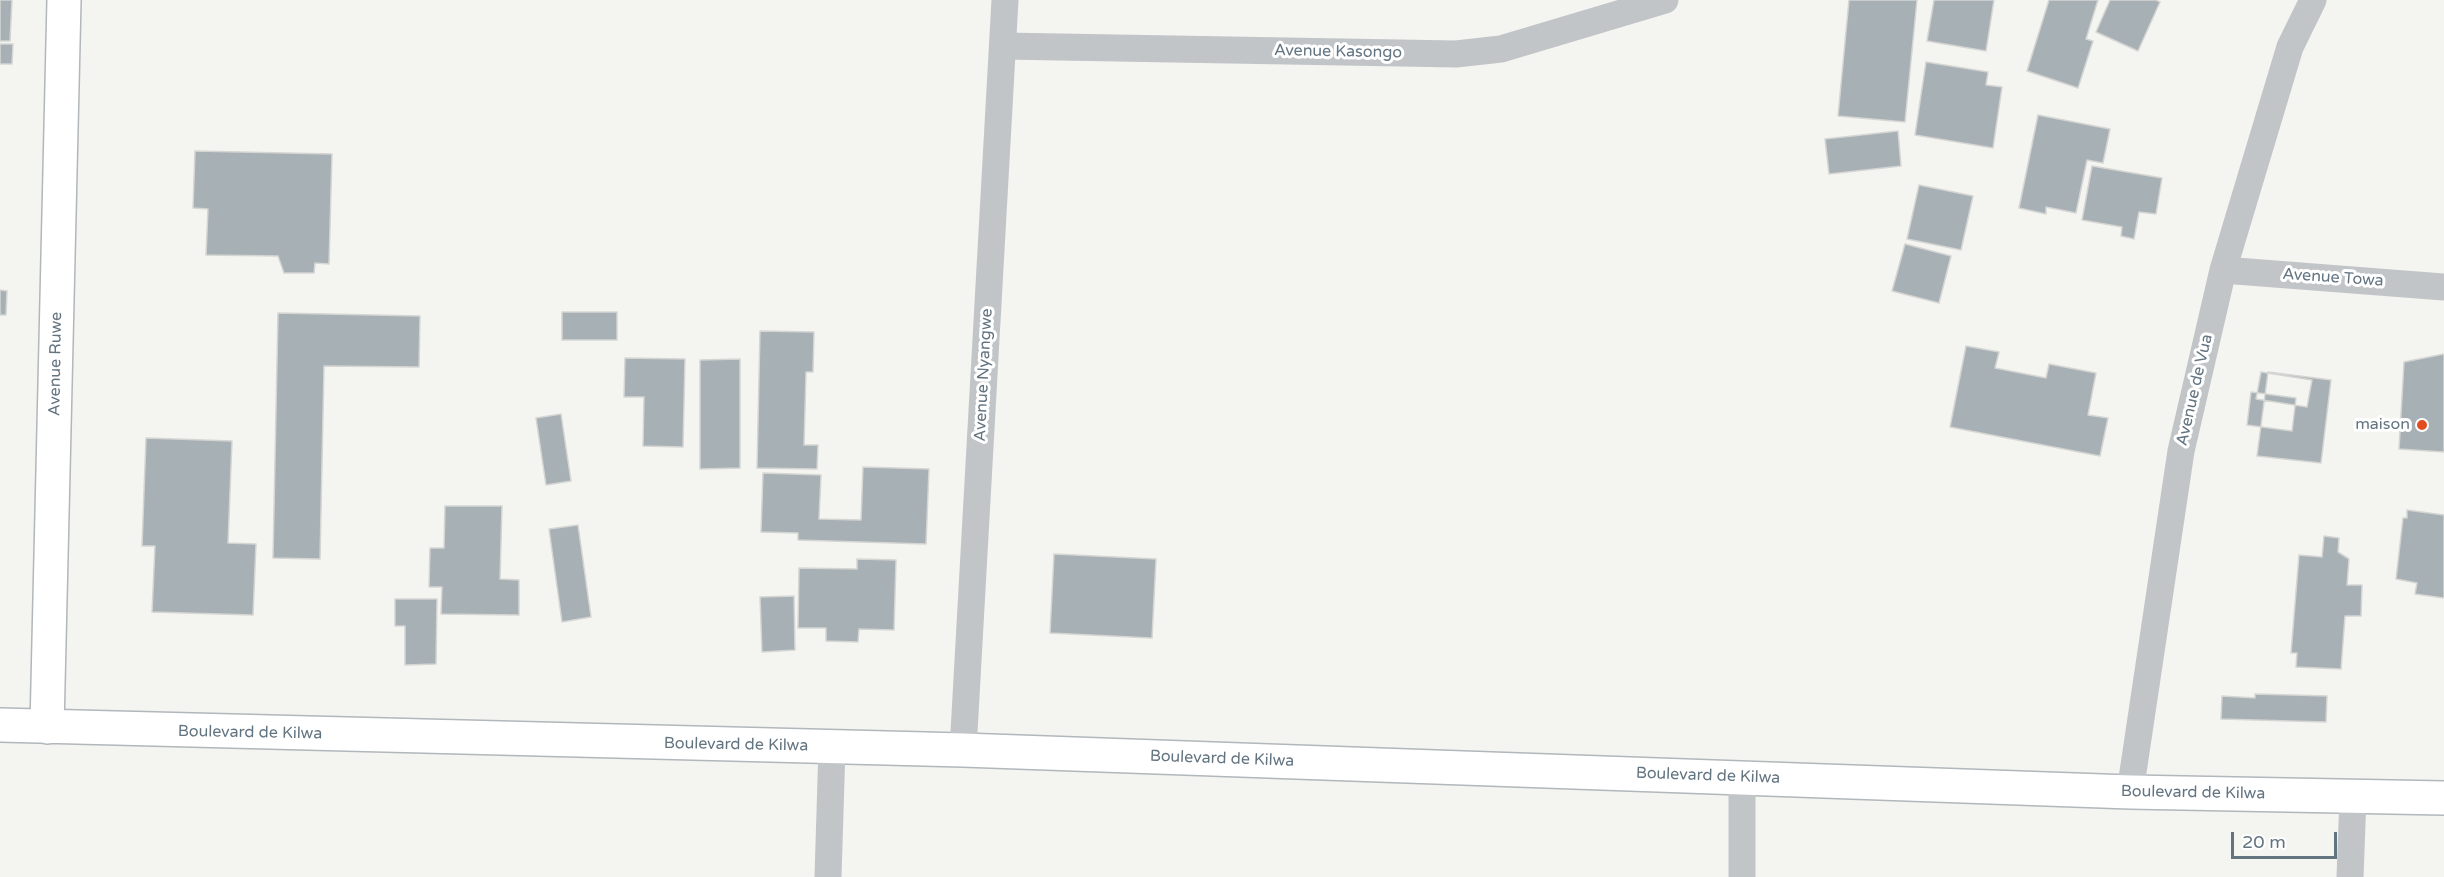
<!DOCTYPE html>
<style>
body{margin:0}
#map{position:relative;width:2444px;height:877px;overflow:hidden;background:#f4f4f0;font-family:"Varela Round",sans-serif}
canvas{display:block}
.scale{position:absolute;left:2231px;top:832px;width:106px;height:27px;box-sizing:border-box;border:3px solid #637481;border-top:0;padding-left:8px;font-size:18px;line-height:21px;white-space:nowrap;color:#637481;-webkit-text-stroke:4px #fff;paint-order:stroke}
</style>
<div id="map">
<canvas width="2444" height="877"></canvas>
<div class="scale">20 m</div>
</div>
<script>
const ctx = document.querySelector('canvas').getContext('2d');
ctx.lineJoin = 'round';
function paint(path, color) { ctx.fillStyle = color; ctx.fill(path, 'evenodd'); }
function strokePath(path, color, width, dash) { ctx.strokeStyle = color; ctx.lineWidth = width; ctx.lineCap = dash ? 'butt' : 'round'; ctx.setLineDash(dash || []); ctx.stroke(path); }
function drawText(font, color, halo, rows, align = 'center') {
  ctx.font = font + ' "Varela Round",sans-serif'; ctx.lineWidth = 6; ctx.setLineDash([]); ctx.textBaseline = 'middle'; ctx.strokeStyle = halo; ctx.fillStyle = color; for (const [text, x, y, turn = 0] of rows) {
    ctx.save(); ctx.translate(x, y); ctx.rotate((+turn || 0) * Math.PI / 180); ctx.textAlign = isNaN(turn) ? turn : align; if (halo) ctx.strokeText(text, 0, 0); ctx.fillText(text, 0, 0); ctx.restore();
  }
}
const building = new Path2D(`
 M0,0H12L10,41H0Z
 M1849,0H1917L1905,122L1838,116Z
 M1934,0H1994L1986,51L1927,41Z
 M2049,0H2098L2086,39L2093,41L2078,88L2027,71Z
 M2110,0H2156L2160,2L2138,51L2096,32Z
 M0,44H13L12,64H0Z
 M1926,62L1988,72L1986,85L2002,87L1993,148L1915,135Z
 M2038,115L2110,129L2103,163L2087,160L2076,213L2046,207V214L2019,208Z
 M1898,131L1901,166L1829,174L1825,139Z
 M195,151L332,154L329,264L315,263L314,273H284L278,256L206,255L208,209L193,208Z
 M2092,166L2162,178L2156,214L2139,212L2134,239L2121,236L2122,227L2082,220Z
 M1919,185L1973,196L1961,250L1907,239Z
 M1905,244L1951,256L1939,303L1892,291Z
 M0,290L7,291L6,315H0Z
 M562,312H617V340H562Z
 M278,313L420,316L419,367L324,366L320,559L273,558Z
 M760,331L814,332L813,372H806L804,445H818L817,469L757,468Z
 M1966,346L1999,352L1995,368L2046,378L2049,364L2096,373L2088,415L2108,418L2100,456L1950,427Z
 M2444,354V452L2399,449L2404,362Z
 M625,358L685,359L683,447L643,446L644,397H624Z
 M740,359V468L700,469V360Z
 M2261,372L2312,380L2307,407L2256,399Z
 M2268,372L2331,380L2321,463L2257,456Z
 M2251,392L2296,398L2292,431L2247,425Z
 M561,414L571,481L546,485L536,418Z
 M146,438L232,441L228,543L256,544L253,615L152,612L155,546H142Z
 M863,467L929,469L926,544L798,540V533L761,532L763,473L821,475L819,519L861,520Z
 M445,506H502L500,579L519,580V615L441,614L442,587H429L430,548H444Z
 M2407,510L2444,515V598L2415,594L2417,583L2396,579L2403,518H2407Z
 M578,525L591,617L562,622L549,529Z
 M2324,536L2339,538L2338,552L2349,559L2347,585H2362L2361,616H2345L2341,669L2296,667L2297,653H2291L2299,555L2322,557Z
 M1054,554L1156,559L1152,638L1050,633Z
 M857,559L896,560L894,630L859,629L858,642L826,641V628H798L799,568L857,569Z
 M794,596L795,650L762,652L760,597Z
 M395,599H437L436,664L405,665V626H395Z
 M2255,694L2327,696L2326,722L2221,719L2222,696L2255,698Z`);
paint(building, '#a7b0b5');
strokePath(building, '#d5d5d3', 1.5);
const secondary = new Path2D(`
 M0,725L963,750L2130,792L2444,798
 M47,727L64,0`);
strokePath(secondary, '#b1b7bb', 36);
strokePath(new Path2D(`
 M1003,46L1456,54L1501,49L1665,0
 M2223,270L2444,287
 M963,750L1005,0
 M1742,778V877
 M2130,792L2181,451L2223,270L2290,47L2313,0
 M828,877L832,747
 M2350,877L2353,797`), '#c1c5c8', 27);
strokePath(secondary, '#fff', 33);
for (const [x, y, r, color] of [
 [2422,425,6,"#e34c21"]
]) { const dot = new Path2D(); dot.arc(x, y, r, 0, 2 * Math.PI); ctx.fillStyle = color; ctx.fill(dot); strokePath(dot, '#fff', 2); }
drawText('16px', '#637481', '#fff', [
 ["Avenue Kasongo",1338,52,1],
 ["Avenue Towa",2333,278,4],
 ["Avenue Ruwe",56,364,-89],
 ["Avenue Nyangwe",984,375,-87],
 ["Avenue de Vua",2195,390,-77],
 ["Boulevard de Kilwa",250,733,1],
 ["Boulevard de Kilwa",736,745,1],
 ["Boulevard de Kilwa",1222,759,2],
 ["Boulevard de Kilwa",1708,776,2],
 ["Boulevard de Kilwa",2193,793,1]
]);
drawText('16px', '#637481', '#fff', [
 ["maison",2410,425]
], 'right');
</script>
